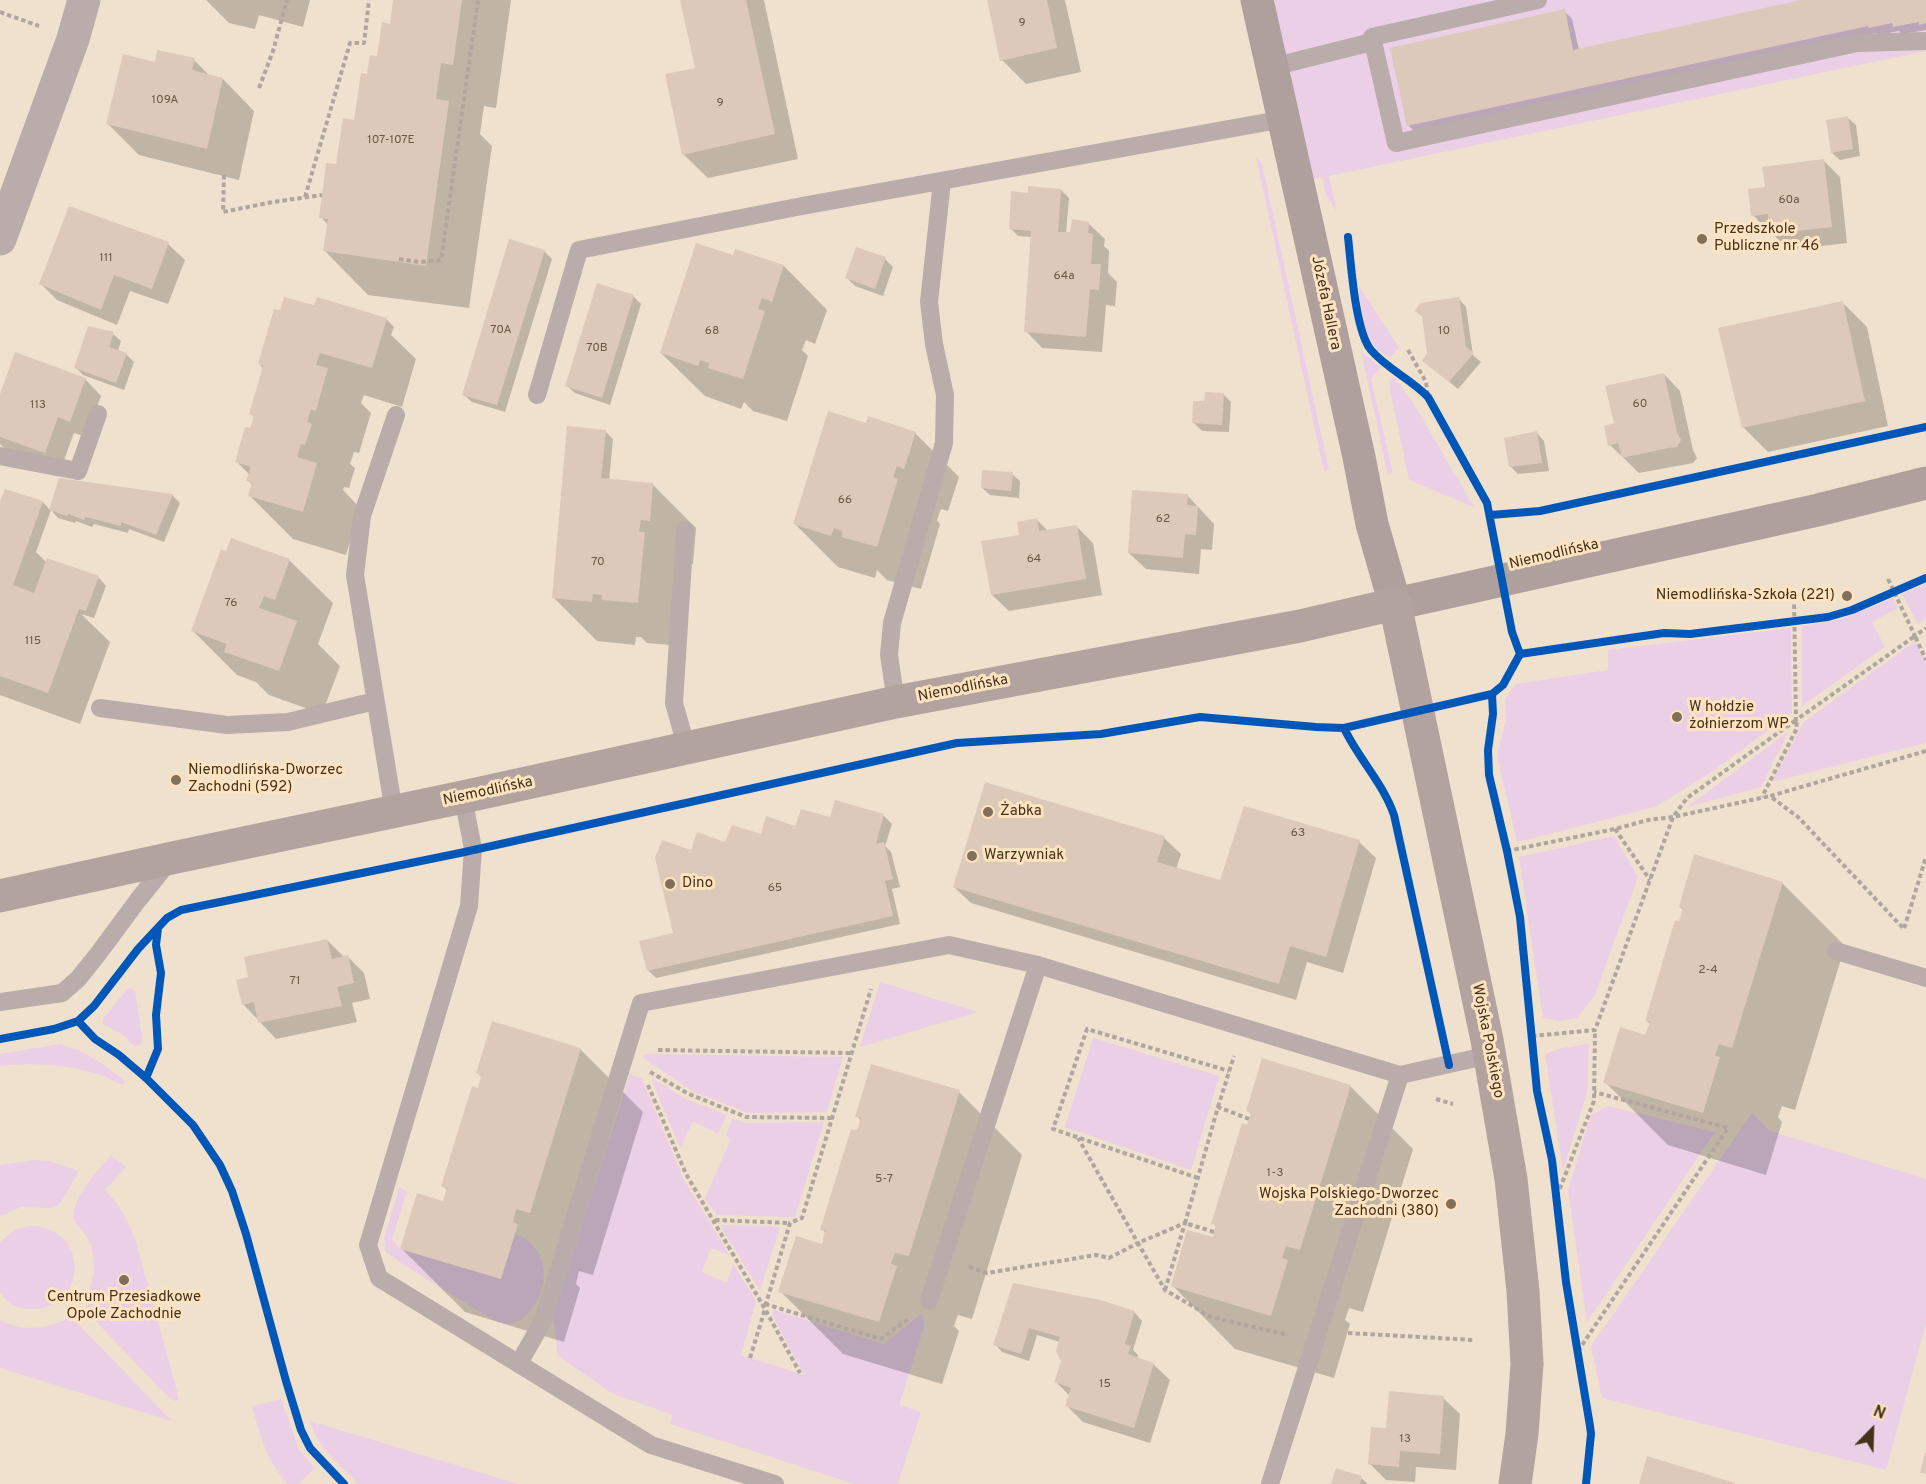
<!DOCTYPE html>
<meta charset="utf-8">
<style>
body{margin:0}
#map{position:relative;width:1926px;height:1484px;overflow:hidden;background:#f0e1ce;font-family:Overpass,sans-serif}
canvas{display:block}
.north{position:absolute;left:1842px;top:1400px;width:60px;height:60px;-webkit-text-stroke:4px #fee3c0;paint-order:stroke;rotate:23deg;font-size:16px;font-weight:700;line-height:24px;text-align:center;color:#44321a}
.north::after{content:'';display:block;margin:auto;width:21px;height:27px;background:#44321a;clip-path:polygon(50% 0,100% 100%,50% 72%,0 100%)}
</style>
<div id="map">
<canvas width="1926" height="1484"></canvas>
<div class="north">N</div>
</div>
<script>
const ctx = document.querySelector('canvas').getContext('2d');
ctx.lineJoin = 'round';
function paint(path, color) { ctx.fillStyle = color; ctx.fill(path, 'evenodd'); }
function strokePath(path, color, width, dash) { ctx.strokeStyle = color; ctx.lineWidth = width; ctx.lineCap = dash ? 'butt' : 'round'; ctx.setLineDash(dash || []); ctx.stroke(path); }
function drawText(font, color, halo, rows, align = 'center') {
  ctx.font = font + ' Overpass,sans-serif'; ctx.lineWidth = 6; ctx.setLineDash([]); ctx.textBaseline = 'middle'; ctx.strokeStyle = halo; ctx.fillStyle = color; for (const [text, x, y, turn = 0] of rows) {
    ctx.save(); ctx.translate(x, y); ctx.rotate((+turn || 0) * Math.PI / 180); ctx.textAlign = isNaN(turn) ? turn : align; if (halo) ctx.strokeText(text, 0, 0); ctx.fillText(text, 0, 0); ctx.restore();
  }
}
paint(new Path2D(`
 M1258,0H1926V51L1329,176L1337,212L1326,195L1322,177L1298,182Z
 M1256,157L1262,164L1329,470L1324,472Z
 M1359,286L1399,348L1390,357C1386,355 1381,353 1378,350C1363,334 1360,306 1359,286Z
 M1361,352L1381,367L1371,379L1393,473L1388,475Z
 M1392,378H1394L1412,401L1474,507L1409,480L1390,390L1389,382Z
 M1926,584V618L1918,624L1902,594Z
 M1893,598L1898,608L1872,622L1885,647L1802,706V626L1842,619Z
 M1791,628L1792,713L1707,775L1655,807L1517,842L1497,755L1506,721L1505,699L1516,684L1608,670V650Z
 M1915,641L1926,664V743L1772,782L1804,722Z
 M1789,731L1761,787L1687,807Z
 M1614,836L1638,877L1594,997L1577,1018L1560,1021L1543,1018L1519,857Z
 M880,982L978,1012L860,1047Z
 M131,988L135,991L142,1036V1043L135,1047L122,1034L103,1024V1019L127,989Z
 M1093,1038L1219,1076L1191,1170L1065,1127Z
 M60,1044C86,1051 105,1065 125,1081L123,1085C117,1083 112,1080 106,1077C73,1064 35,1062 0,1066V1054Z
 M1589,1044L1587,1092L1563,1170L1545,1054L1562,1048Z
 M644,1054L843,1057L827,1112L748,1113L694,1092L643,1058Z
 M630,1074L642,1079L683,1178L729,1255L711,1248L702,1272L727,1283L733,1264L756,1301L741,1355L804,1375L772,1315L774,1310L884,1344L922,1313L924,1327L899,1405L921,1412L898,1484H854L670,1424L673,1415L613,1394L558,1356L553,1318Z
 M651,1078L688,1100L727,1115L718,1134L693,1121L680,1148Z
 M1608,1106L1715,1132L1587,1322L1568,1190L1591,1115Z
 M1752,1113L1770,1131L1926,1179V1323L1886,1470L1602,1398L1591,1346Z
 M732,1119L746,1123L824,1122L795,1217L717,1215L705,1198L731,1139L726,1136Z
 M111,1155L126,1167L105,1190C133,1218 138,1250 148,1286C159,1324 169,1362 179,1399L175,1401L165,1394L87,1312C83,1297 94,1284 94,1268C94,1255 92,1243 84,1233C81,1229 77,1226 75,1222C66,1204 100,1168 111,1155Z
 M35,1160L49,1161L79,1171L59,1205L49,1208L21,1207L0,1216V1165Z
 M399,1188L407,1191L392,1239L400,1249L501,1279L514,1234C518,1236 524,1237 527,1240C548,1256 548,1284 535,1304C529,1314 522,1321 510,1324C504,1325 497,1321 491,1319L401,1263L385,1251L384,1238Z
 M720,1225L780,1227L760,1291Z
 M28,1226C37,1226 47,1227 55,1232C91,1256 75,1308 33,1309C20,1310 8,1304 0,1293V1242L15,1230Z
 M67,1319L76,1322L81,1327L172,1421L0,1368V1320C23,1332 44,1329 67,1319Z
 M281,1399L299,1450L315,1468L298,1484H288C267,1462 260,1435 252,1406Z
 M310,1421L518,1484H358C340,1465 316,1446 310,1421Z`), '#eacfe6');
paint(new Path2D(`
 M206,0H310L303,27L259,15L255,29L229,23Z
 M395,0H511L496,108L484,106L480,134L492,146L469,308L368,295L325,251L328,225L321,217L337,166L355,121L369,76L378,58L391,25Z
 M682,0H764L798,159L708,178L683,154L697,69Z
 M989,0H1065L1081,72L1026,84L1002,60Z
 M1808,0H1926V30L1902,34L1899,31L1878,35L1876,33L1416,133L1408,125L1564,11L1572,19L1579,50Z
 M194,60L210,76L223,79L254,111L239,180L139,155L108,124L156,64Z
 M1848,118L1856,125L1860,156L1840,160L1832,153Z
 M1823,160L1840,177L1847,243L1788,250L1771,232H1769L1753,215L1767,189Z
 M1061,190L1069,198L1066,233H1071L1088,223L1105,239L1104,246L1109,251L1108,273L1117,282L1115,306L1106,305L1102,352L1042,348L1026,331L1032,237L1018,236L1010,228L1029,194Z
 M168,244L185,260L168,304L130,291L117,325L57,300L41,284Z
 M544,251L552,259L505,412L472,402L464,395Z
 M734,257L784,266L827,310L815,344L806,340L802,350L808,356L787,421L753,411L744,402L741,409L705,396L661,353Z
 M885,259L893,267L883,296L855,286L847,278Z
 M633,296L641,304L610,405L575,393L567,386Z
 M1459,299L1466,307L1473,355L1481,362L1458,389L1432,368Z
 M1842,302L1867,327L1888,426L1768,452L1743,427Z
 M315,307L386,319L394,327L391,335L416,359L402,407L364,395L361,403L371,413L359,453L354,452L350,464L355,468L349,488L344,487L343,490L360,508L346,555L293,539L250,496L253,485L248,480L250,475L237,462L251,430L255,418L251,414L264,369L259,364Z
 M113,334L121,341L118,351L126,354L134,362L124,390L83,375L75,367Z
 M1664,374L1680,391L1693,450L1697,458L1693,463L1639,473L1610,445L1616,424Z
 M85,379L101,396L86,437L74,433L61,468L5,449L0,444V399Z
 M1223,394L1231,402L1229,432L1202,431L1194,423L1206,403Z
 M867,425L915,433L959,477L948,511L941,509L937,520L940,524L921,589L887,580L877,570L875,578L838,567L794,523Z
 M605,431L613,439L609,481L652,484L696,528L693,564L684,563L682,646L647,643L641,637H636L635,645L597,641L553,597Z
 M1537,433L1544,441L1549,471L1518,474L1510,466Z
 M1012,474L1020,481L1019,498L990,495L982,488Z
 M6,490L43,502L50,510L172,495L180,503L164,542L129,529L128,533L94,524L92,527L76,521L75,523L58,518L51,510L36,552L47,563L48,560L99,578L106,586L94,618L81,614L110,642L80,724L0,695V506Z
 M1187,495L1214,524L1212,550L1201,549L1199,574L1146,569L1129,553Z
 M1037,520L1048,531L1076,526L1093,543L1102,595L1009,611L992,595L1021,536Z
 M289,560L333,603L318,644L340,666L322,714L269,695L256,682L237,675L193,631Z
 M836,802L884,816L892,824L885,846L891,852L900,887L892,889L900,924L656,978L648,970L675,934L692,852L831,819Z
 M1164,838L1181,854L1176,869L1221,882L1359,842L1376,858L1343,973L1307,962L1296,1000L971,903L954,887Z
 M1782,883L1845,946L1795,1110L1782,1106L1778,1117L1782,1122L1766,1175L1668,1145L1605,1082L1646,1037L1651,1025L1647,1021L1684,911L1680,907Z
 M327,940L344,957H348L364,973L370,999L352,1003L357,1022L276,1039L243,1004L250,979Z
 M580,1049L643,1112L593,1275L579,1271L576,1284L580,1288L564,1342L465,1312L402,1249L444,1202L447,1190L443,1186L482,1078L478,1073Z
 M1350,1086L1413,1149L1363,1312L1349,1308L1345,1320L1350,1324L1334,1378L1235,1349L1172,1285L1214,1239L1217,1228L1213,1223L1252,1115L1247,1110Z
 M959,1092L1022,1155L972,1319L958,1315L954,1326L959,1331L942,1384L843,1354L780,1291L823,1246L826,1234L822,1229L861,1121L857,1116Z
 M1014,1285L1099,1301L1135,1313L1142,1321L1133,1350L1138,1355L1137,1359L1153,1364L1170,1380L1150,1443L1083,1422L1067,1406L1070,1396L1056,1382L1063,1361L1060,1342L1037,1335L1029,1361L1002,1352L995,1344Z
 M1443,1398L1460,1414L1456,1470L1416,1467L1415,1482L1386,1480L1370,1464L1387,1429Z
 M1361,1478L1368,1484H1332Z`), '#0003');
paint(new Path2D(`
 M393,0H462L453,65L441,63L436,99L449,101L426,266L323,251L328,219L319,218L326,163L336,164L343,118L354,120L361,73L367,74L370,55L377,56L382,22L390,24Z
 M680,0H746L775,134L682,155L665,74L695,68Z
 M987,0H1047L1057,48L1000,61Z
 M1801,0H1926V23L1919,25V22L1893,27L1892,23L1869,28L1868,26L1407,126L1390,48L1565,9L1573,50Z
 M157,50L195,58L192,70L223,78L207,149L106,124L123,54L155,62Z
 M1848,116L1853,149L1831,153L1826,120Z
 M1824,159L1832,227L1770,234L1768,214L1751,216L1748,189L1765,187L1762,167Z
 M1028,186L1061,189L1058,232H1070L1072,219L1089,222L1088,233L1093,234L1091,264H1101L1099,290L1090,289L1086,337L1024,332L1031,231L1009,229L1011,191L1028,193Z
 M69,206L169,242L152,289L114,275L101,310L39,284Z
 M509,239L545,250L497,405L462,395Z
 M696,243L733,255L735,249L784,265L772,302L762,298L758,309L765,311L743,379L708,368L709,363L700,360L698,366L660,353Z
 M856,247L886,257L875,289L845,278Z
 M597,283L634,295L602,398L565,386Z
 M284,297L314,305L317,297L387,318L372,368L320,353L316,365L328,368L316,411L311,409L307,422L312,424L305,445L301,444L297,457L317,463L303,512L248,496L252,482L246,481L251,467L235,462L245,427L250,428L254,416L249,414L263,366L258,364L274,309L280,310Z
 M1459,297L1466,347L1474,353L1449,382L1422,361L1427,353L1422,317L1415,311L1420,303Z
 M1843,301L1865,401L1742,428L1718,328Z
 M88,326L114,332L109,347L127,353L116,383L74,368Z
 M15,352L86,378L70,422L58,417L45,453L0,437V394Z
 M1664,373L1677,432L1681,440L1677,447L1668,448L1622,458L1618,443L1608,446L1604,426L1614,423L1605,386Z
 M1205,392L1224,393L1222,425L1192,423L1193,401H1204Z
 M828,411L866,423L868,416L916,432L904,469L897,466L893,477L898,479L877,547L842,537V531L834,528L831,536L793,524Z
 M567,426L606,430L601,478L653,483L650,521L641,520L639,532H645L638,603L602,600V595L593,594L592,602L552,598Z
 M1537,431L1542,463L1509,467L1504,438Z
 M982,470L1013,472L1011,491L981,488Z
 M59,478L173,494L156,535L121,522V526L86,517L84,520L68,514L67,516L49,510Z
 M5,489L43,501L13,585L34,593L47,558L99,576L86,611L79,609L48,693L0,676V501Z
 M1132,490L1188,494L1187,505L1198,506L1196,535L1185,534L1183,558L1128,553Z
 M1037,518L1039,531L1077,525L1086,579L991,595L981,541L1019,535L1017,522Z
 M231,538L290,559L275,600L264,596L259,608L297,621L279,671L224,652L227,644L191,631L221,549L226,551Z
 M985,782L1165,836L1157,862L1220,880L1244,806L1360,840L1326,957L1290,946L1279,984L953,887Z
 M835,800L884,814L876,844L884,842L893,879L885,881L893,916L647,971L639,941L673,933L655,858L662,840L691,850L697,832L725,842L732,825L761,834L766,816L795,826L801,809L830,817Z
 M1694,854L1783,882L1732,1048L1719,1044L1715,1056L1720,1057L1703,1113L1603,1083L1620,1027L1645,1035L1650,1022L1645,1021L1675,920L1679,921L1683,908L1679,907Z
 M327,939L332,959L348,955L354,983L337,987L342,1006L258,1023L254,1002L242,1005L236,980L248,977L244,957Z
 M492,1021L581,1048L530,1213L516,1209L513,1222L518,1224L501,1279L400,1249L417,1193L443,1201L447,1188L441,1186L472,1086L478,1088L481,1076L476,1073Z
 M1262,1058L1351,1085L1300,1250L1286,1246L1282,1258L1288,1260L1271,1316L1171,1286L1187,1230L1213,1237L1216,1225L1211,1224L1242,1123L1247,1125L1251,1113L1246,1111Z
 M871,1064L960,1090L909,1256L895,1253L891,1264L897,1266L879,1322L778,1292L796,1236L822,1244L825,1231L820,1230L851,1129L857,1130L861,1118L855,1117Z
 M1013,1283L1100,1300L1135,1311L1125,1344L1131,1346L1128,1354L1154,1363L1134,1428L1065,1406L1071,1388L1054,1382L1061,1361L1056,1351L1060,1337L1029,1328L1021,1354L993,1345Z
 M1389,1391L1444,1396L1440,1454L1400,1451L1399,1467L1368,1464L1371,1427L1386,1428Z
 M1925,1453H1926V1474L1920,1473Z
 M1647,1456L1735,1483V1484H1639Z
 M1336,1468L1362,1476L1360,1484H1331Z`), '#ddc9b9');
strokePath(new Path2D(`
 M0,12L39,26
 M259,88L273,51L287,0
 M224,175L223,212L273,202L322,195
 M305,197L350,43H364L369,0
 M399,259L419,262L441,260L478,0
 M1408,350L1426,382L1428,397
 M1888,579L1915,636L1926,628
 M1794,597L1796,720L1915,636L1926,660
 M1926,751L1770,796L1798,817L1904,929L1926,857
 M1615,829L1650,880
 M1507,851L1615,829L1648,820L1673,817L1770,796
 M1532,1036L1595,1030L1673,817L1687,798L1796,720L1797,728L1762,797
 M658,1050L852,1053
 M650,1072L689,1094L746,1117L833,1118
 M648,1085L686,1174L765,1309L800,1373
 M1436,1099L1453,1104
 M1218,1107L1234,1056
 M1198,1178L1053,1129L1087,1029L1229,1071
 M1557,1196L1594,1101L1595,1030
 M715,1220L790,1223
 M1214,1232L1185,1223L1218,1107L1249,1119
 M969,1267L987,1273L1096,1255L1109,1258L1138,1243L1078,1138
 M1165,1290L1185,1223L1138,1243L1165,1290L1211,1317L1288,1335
 M765,1304L881,1339L908,1319
 M1348,1333L1473,1340
 M1578,1351L1728,1128L1594,1092
 M750,1358L765,1309L762,1303L766,1304L790,1223L802,1218L871,989`), '#b0a69f', 4, [4.5, 3]);
strokePath(new Path2D(`
 M1538,0L1372,37L1396,143L1857,43L1926,41
 M1272,67L1372,42
 M537,395L579,250L802,206L1284,119
 M0,456L78,471L98,414
 M685,530L674,703L687,749
 M896,702L889,655L892,623L944,443L945,395L934,344L929,302L942,181
 M100,708L227,725L288,722L375,701
 M463,797L473,849L469,906L368,1245L379,1278L651,1445L775,1484
 M394,812L355,575L362,516L396,415
 M1836,951L1926,978
 M0,1002L62,993L78,979L98,954L138,900L171,859
 M929,1301L1038,965
 M519,1363L543,1321L641,1003L949,945L1038,965L1400,1075L1490,1055
 M1270,1484L1400,1075`), '#b9acaa', 18);
strokePath(new Path2D(`
 M0,239L73,39L84,0`), '#b9acaa', 33);
strokePath(new Path2D(`
 M1257,0L1359,457L1372,524L1395,604L1818,510L1926,483`), '#afa09e', 33);
strokePath(new Path2D(`
 M0,896L172,858L463,797L896,702L1300,626L1395,604L1487,1040L1511,1179L1523,1291L1527,1364L1522,1434L1515,1484`), '#b3a39f', 33);
strokePath(new Path2D(`
 M1348,237C1351,263 1355,331 1371,350C1387,369 1411,379 1428,397L1487,503L1512,632L1520,654
 M1491,515L1540,511L1926,427
 M1492,694L1493,714L1488,750L1489,775L1507,851L1520,917L1537,1091L1552,1160L1566,1282L1590,1426L1591,1434L1586,1484
 M1344,728C1358,758 1383,783 1394,815L1449,1065
 M78,1021L95,1039L119,1055L146,1078L193,1125L220,1165L232,1191L246,1234L286,1381L301,1430L310,1448L344,1484
 M0,1039L54,1029L78,1021L94,1006L138,949L167,918L181,910L460,853L957,743L1101,734L1200,717L1316,727L1344,728L1492,694L1503,685L1520,654L1664,633L1690,634L1828,617L1852,610L1926,578
 M146,1078L158,1049L156,1015L161,973L156,945L158,928`), '#0057b8', 8);
for (const [x, y, r, color] of [
 [1702,239,6,"#806f59"],
 [1847,596,6,"#806f59"],
 [1677,717,6,"#806f59"],
 [176,780,6,"#806f59"],
 [988,812,6,"#806f59"],
 [972,856,6,"#806f59"],
 [670,884,6,"#806f59"],
 [1451,1204,6,"#806f59"],
 [124,1280,6,"#806f59"]
]) { const dot = new Path2D(); dot.arc(x, y, r, 0, 2 * Math.PI); ctx.fillStyle = color; ctx.fill(dot); strokePath(dot, '#fee3c0', 2); }
drawText('12px', '#6a5842', null, [
 ["9",1022,24],
 ["109A",165,101],
 ["9",720,104],
 ["107-107E",391,141],
 ["60a",1789,201],
 ["111",106,259],
 ["64a",1064,277],
 ["70A",501,331],
 ["68",712,332],
 ["10",1444,332],
 ["70B",597,349],
 ["60",1640,405],
 ["113",38,406],
 ["66",845,501],
 ["62",1163,520],
 ["64",1034,560],
 ["70",598,563],
 ["76",231,604],
 ["115",33,642],
 ["63",1298,834],
 ["65",775,889],
 ["2-4",1708,971],
 ["71",295,982],
 ["1-3",1275,1174],
 ["5-7",884,1180],
 ["15",1105,1385],
 ["13",1405,1440]
]);
drawText('15px', '#44321a', '#fee3c0', [
 ["Przedszkole",1714,230],
 ["Publiczne nr 46",1714,247],
 ["Niemodlińska-Szkoła (221)",1835,596,"right"],
 ["W hołdzie",1689,708],
 ["żołnierzom WP",1689,725],
 ["Niemodlińska-Dworzec",188,771],
 ["Zachodni (592)",188,788],
 ["Żabka",1000,812],
 ["Warzywniak",984,856],
 ["Dino",682,884],
 ["Wojska Polskiego-Dworzec",1439,1195,"right"],
 ["Zachodni (380)",1439,1212,"right"],
 ["Centrum Przesiadkowe",124,1298,"center"],
 ["Opole Zachodnie",124,1315,"center"]
], 'left');
drawText('15px', '#44321a', '#fee3c0', [
 ["Józefa Hallera",1325,303,78],
 ["Niemodlińska",1554,555,-13],
 ["Niemodlińska",963,689,-11],
 ["Niemodlińska",488,792,-12],
 ["Wojska Polskiego",1487,1041,79]
]);
</script>
